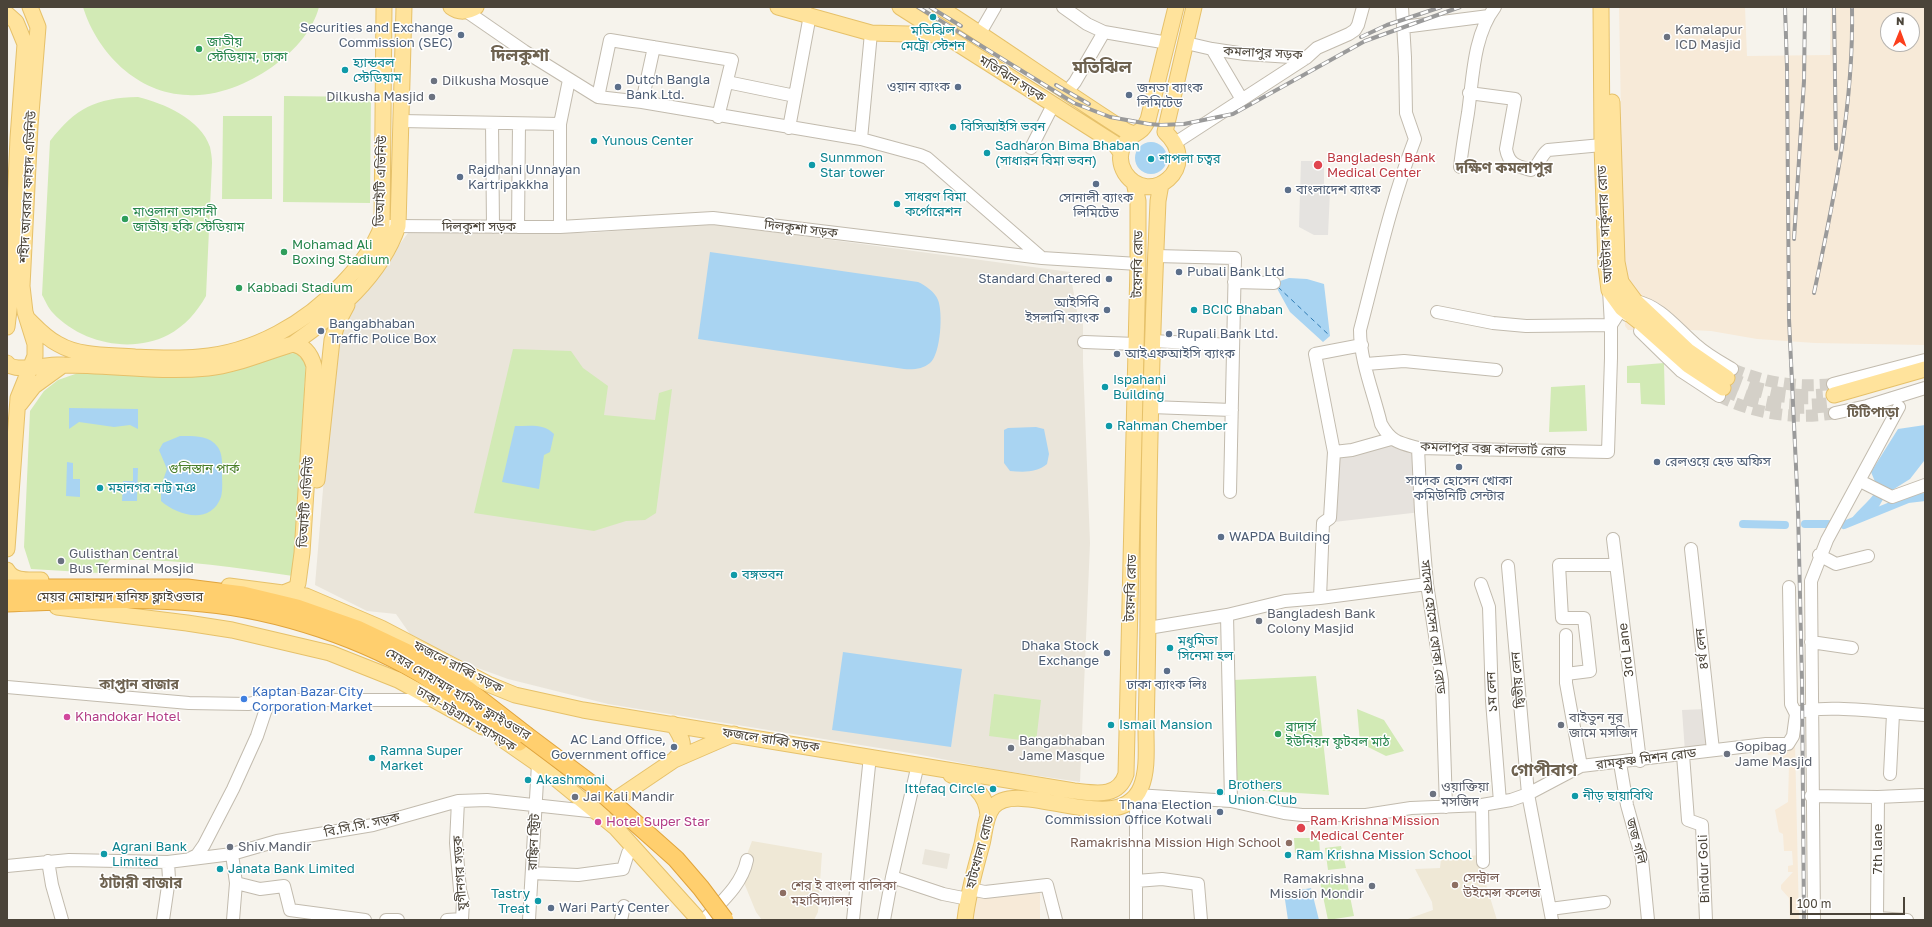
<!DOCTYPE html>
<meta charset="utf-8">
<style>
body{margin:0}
#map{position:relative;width:1932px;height:927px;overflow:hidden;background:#f6f3ec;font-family:"Golos Text",sans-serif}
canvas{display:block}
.frame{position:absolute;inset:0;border:8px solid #4b4439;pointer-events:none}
.north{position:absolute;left:1880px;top:12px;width:40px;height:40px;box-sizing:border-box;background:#fff;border:1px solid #b7b4b0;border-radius:50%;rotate:1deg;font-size:11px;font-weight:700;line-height:16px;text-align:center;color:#4b4439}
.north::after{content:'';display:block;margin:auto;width:14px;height:18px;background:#fc3f1d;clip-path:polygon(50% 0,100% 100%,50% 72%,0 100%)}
.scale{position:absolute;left:1790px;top:897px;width:115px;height:18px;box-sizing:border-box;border:2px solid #4b4439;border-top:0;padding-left:5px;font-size:12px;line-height:14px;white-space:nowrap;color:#4b4439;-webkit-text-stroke:3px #fff;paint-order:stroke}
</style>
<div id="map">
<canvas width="1932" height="927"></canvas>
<div class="frame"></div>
<div class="north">N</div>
<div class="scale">100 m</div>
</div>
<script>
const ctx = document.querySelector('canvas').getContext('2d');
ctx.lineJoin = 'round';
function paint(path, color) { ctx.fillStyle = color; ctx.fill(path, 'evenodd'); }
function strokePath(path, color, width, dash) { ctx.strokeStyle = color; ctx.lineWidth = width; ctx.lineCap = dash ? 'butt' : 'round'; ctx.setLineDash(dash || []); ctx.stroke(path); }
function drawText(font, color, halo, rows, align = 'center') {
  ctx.font = font + ' "Golos Text","Noto Sans Bengali",sans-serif'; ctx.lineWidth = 3; ctx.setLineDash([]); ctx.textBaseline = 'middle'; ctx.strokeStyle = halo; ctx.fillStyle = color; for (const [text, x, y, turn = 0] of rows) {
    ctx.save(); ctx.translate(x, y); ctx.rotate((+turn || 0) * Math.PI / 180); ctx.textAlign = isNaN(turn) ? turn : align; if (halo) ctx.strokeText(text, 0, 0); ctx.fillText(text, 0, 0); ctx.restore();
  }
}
paint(new Path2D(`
 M713,224L1070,272L1078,317L1083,323V362L1090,543L1080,782L998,770L916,754L608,704L508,679L464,663L410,634L396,614L367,611L315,585L334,358L348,314L408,233H587Z
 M925,849L950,854L947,869L922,864Z`), '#eae5da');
paint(new Path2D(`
 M1619,7H1745L1747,56L1830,55L1831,7H1925V345L1815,343L1757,339L1711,331L1671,329L1628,330L1625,326ZM1888,20H1912V44H1888Z
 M1795,743L1799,920H1790L1789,898L1781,889V885L1793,872H1788V866L1793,865L1792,851H1784L1783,834L1779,832L1775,810L1788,802L1789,765L1783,764L1780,754L1768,755L1767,750Z
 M1040,892V920H965L969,893Z`), '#f7ead8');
paint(new Path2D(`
 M1391,439L1418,448L1421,512L1334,522L1338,452Z
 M1707,709L1712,748L1685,752L1682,710Z`), '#e6e2dd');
paint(new Path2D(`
 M752,841L822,853L818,912L814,920H762L756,912L740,873Z
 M1479,855L1480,865L1497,920H1405L1433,910L1432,902L1415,869L1440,868L1441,859Z`), '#efe8d6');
paint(new Path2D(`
 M83,7H319C313,30 295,50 276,64C252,82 219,97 188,95C138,94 97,53 83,7Z
 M284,96L371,97L370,203L283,202Z
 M138,97C163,103 201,119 210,147C211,152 212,158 212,163L206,296C197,312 185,326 168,335C131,354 81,343 53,313C48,308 45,300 42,295L50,141C76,108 95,98 138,97Z
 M223,116H272V199H222Z
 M513,349L571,351L583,368L608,386L604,415L655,420L659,393L672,389L656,513L645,520L626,521L594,531L474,513Z
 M296,353L306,363L293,576C232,567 172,558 110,560L99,573L31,569L24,547L30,411L44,391L58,380L78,373L93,372L152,377L184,376L281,354Z
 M1664,363L1665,405L1641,404L1640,383H1627V366Z
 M1585,385L1587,431L1549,432L1551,387Z
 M1316,676L1329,795L1234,789L1233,680Z
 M994,694L1041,700L1036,742L989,736Z
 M1357,709L1384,720L1404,751L1386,756L1360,743Z
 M1294,838H1319L1320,853H1295Z
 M1341,846L1346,868L1328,870L1325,848Z
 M1346,877L1354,916L1328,920L1320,882Z`), '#d2eab5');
paint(new Path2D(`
 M1301,161H1324V191H1330L1328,235H1314L1299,227Z`), '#e5e3e0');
paint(new Path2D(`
 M1135 158a16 16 0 1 1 32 0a16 16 0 1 1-32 0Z
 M710,252L918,282C925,285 935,292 938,300C943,312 941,354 930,363C923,369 913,370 904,369L698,339Z
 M1289,278L1307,279L1324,284L1330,336L1323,342L1290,312L1274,283Z
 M69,408L138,409V429L130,425L114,427L79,422L69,429Z
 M1925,425L1924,461L1910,479L1886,494L1877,510L1868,518L1854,521L1848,527L1846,526C1855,512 1868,503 1878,489L1871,472L1898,429Z
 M515,426C529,426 544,423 554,434L550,452L544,455L539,489L502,482Z
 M1036,427L1044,429L1049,454L1047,464C1037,473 1023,472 1010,471L1004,463V430L1008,428Z
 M180,436C192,436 209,435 217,446C223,453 222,464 222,473C222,480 223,490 221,497C211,525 178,516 161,501V486L167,469L159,450L163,443Z
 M67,462L73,463V479H80V497L66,496Z
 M133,468H138L137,501H122L123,481H133Z
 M843,652L962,669L951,747L832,730Z
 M1311,888L1319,920H1288L1284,893Z`), '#a9d4f2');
strokePath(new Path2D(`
 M1743,524L1785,525
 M1805,524H1828
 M1844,525L1908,499L1925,497`), '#a9d4f2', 8);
strokePath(new Path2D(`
 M1278,287L1330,336`), '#2e7ab2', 1, [5, 4]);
strokePath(new Path2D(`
 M1732,369C1766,383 1797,388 1833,384
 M1719,396C1754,414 1797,420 1835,413`), '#d4d0c8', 12, [12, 6]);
strokePath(new Path2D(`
 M1727,378C1758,392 1789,399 1823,396
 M1723,388C1763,407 1791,409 1835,404`), '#d4d0c8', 15, [15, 8]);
const minor = new Path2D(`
 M1063,7L1087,24L1104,32L1168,43
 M1402,7L1405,57L1406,113L1415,139C1391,201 1377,265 1360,330C1360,361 1374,394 1381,424C1391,442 1399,443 1418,448L1608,452L1611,358V325L1622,308L1627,315
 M466,11L524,51L598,97L642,102L861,139L920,155L927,158L1042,258
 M1403,27L1489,16
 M980,33L995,7
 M1186,43L1212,49L1241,98
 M1212,49L1245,54L1306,58L1317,48L1349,34L1355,30L1358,25L1363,7
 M727,82L795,96
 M1066,93L1075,82L1104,32
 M1469,93L1515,99L1506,149C1509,165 1517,166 1531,170C1540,165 1540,156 1548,150L1602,145
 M598,97L610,40L732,60L718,117
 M642,102L654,47
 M401,121L560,124
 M492,123L493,227
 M789,128L810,15L803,11
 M861,139L871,33
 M1175,143L1306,58
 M1031,148L1053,105
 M1460,167C1462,149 1465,131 1468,113C1473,78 1473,36 1495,7
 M390,226L560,227L713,218L1042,258L1138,264
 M518,227L519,124
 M560,227V124L569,80
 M1156,256L1235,258L1230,492
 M1234,282L1274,283
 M1635,301C1661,306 1677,329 1696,345C1707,355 1720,362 1732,369
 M1437,312L1493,323L1526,326L1611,325L1609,290
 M1640,331L1681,371L1719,396
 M1152,341L1233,345
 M1084,342L1136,344
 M1366,364L1404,361L1496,370
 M1833,384L1925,360
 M1151,407L1232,410
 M1835,413L1867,406L1925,388
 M1418,448L1421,512L1427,584L1442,681L1446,807
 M1334,452L1315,354L1362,345
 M1860,481L1892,497L1925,485
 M1613,539L1640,761
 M1691,549L1713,750
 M1819,555L1836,564L1868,556
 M1508,566L1528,794L1552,920
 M1481,584L1489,607L1492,701L1500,802
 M1789,587L1791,704L1796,714
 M1320,598L1323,523L1330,518L1334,452L1352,450L1391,439
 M1227,615L1231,801
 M1148,628L1227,615L1285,601L1320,598L1427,584
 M1566,635V683L1581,766
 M1811,642L1852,648
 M1566,674L1590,671L1584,618H1562L1559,565H1616
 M7,687L189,703L248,704L269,700H434
 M1683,755L1688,820L1702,825L1706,920
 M1620,763L1627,805L1642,859L1648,920
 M1890,774L1893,714
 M1811,796L1878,797L1877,918L1907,920
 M1878,797L1922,795
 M458,801L456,843L460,890L463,901L462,920
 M1482,805L1483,862
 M232,854L236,883L233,920
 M189,859L197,855L204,845L233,789L257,736L269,700
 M48,861L52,885L62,920
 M7,866L69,860L168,862L232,854L277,841L373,825L458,801L487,800L598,812
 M532,873L578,875L623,869L628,853L638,851
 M892,877L943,894L968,899
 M1136,881L1162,879L1198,884L1201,920
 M236,883L260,889L284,886L290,910L365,920
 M970,889L985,892L1047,885L1056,920
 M1550,909L1604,902
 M163,920L169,879L168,862
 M386,920H398
 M447,920L462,919
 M529,920L538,764
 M621,920L624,906
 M704,920C721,902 742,885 747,860
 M853,920L870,756
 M884,920L892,877L918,764
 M1136,920V795L1231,801L1284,813L1302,815H1366L1411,808L1482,805L1511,800L1528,794L1581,766L1766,744H1788L1793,736L1796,714C1816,702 1898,714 1925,715
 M1814,920L1811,581L1827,540L1899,407`);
const major = new Path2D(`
 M451,7C459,13 468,12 476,7
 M778,7L871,33L944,35
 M900,7L1114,143L1121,153
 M939,7C1002,47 1063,91 1126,131L1134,134
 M1176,7L1148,120C1146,123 1144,128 1141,130C1134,136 1127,137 1123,146C1119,155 1120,165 1125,173C1149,209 1203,167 1165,132L1194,7
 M1601,7L1602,145L1606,266L1609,290L1622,308L1641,323L1688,365L1723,388
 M7,14L16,22L25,44L18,138L11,293L7,327
 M1612,102L1617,262L1621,282L1635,301L1688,351L1727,378
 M28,319C37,328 46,338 58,344C80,357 110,355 135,357C156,358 177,359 199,357C254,353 306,323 343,283C360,265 373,249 382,226L384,7
 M293,344C335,315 381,276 398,226L404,7
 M7,363C14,373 45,365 57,365C107,364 157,373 208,368C237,365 265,352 293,344C305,346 311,355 314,366L302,553L298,583L296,588L286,592
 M1834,395L1925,369
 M20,404L34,386L63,365
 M317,480L332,340L338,322L347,305
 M7,549L18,398L35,356V344L25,312L22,286L30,126L38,27L30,7
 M7,570C13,582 29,580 41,580
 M229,586L306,596L381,628L488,684L515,695L583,710L1074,791C1094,793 1118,799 1126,774L1138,264V201L1134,182
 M57,607L187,623L232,630L330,653L398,680L483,727
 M673,724C682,738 688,746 674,760
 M502,739L538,764L616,828L699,920
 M951,775C971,782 987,793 988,816
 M603,808L674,760L734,734
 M965,920C968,894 975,869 982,844C985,832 985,817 993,807C1017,776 1119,841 1141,787C1148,770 1146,748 1146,731C1147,689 1148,647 1148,605C1148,470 1152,336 1158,201L1161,184`);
const highway = new Path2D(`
 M7,588H187L243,595L297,608L357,629L416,657L468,690L526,735
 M7,603C72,601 138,596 203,603C279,610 366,639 431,680C450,692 469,705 488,719
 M475,716L500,733L519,742`);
strokePath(minor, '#c2bbae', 14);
strokePath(major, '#e6c16a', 17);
strokePath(highway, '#e0a43c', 19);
strokePath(minor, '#fff', 12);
strokePath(major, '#ffe39c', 15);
strokePath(highway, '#ffcf6e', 17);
const rail = new Path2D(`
 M918,7L1074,103L1110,117L1149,124L1161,125L1184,124L1233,114L1365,41L1460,7
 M930,7L961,26
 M1785,7L1787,67L1789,319L1798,509L1802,682L1804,920
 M1834,7L1836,149
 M1361,37L1387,25L1441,7
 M1056,85L1089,104
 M1794,239L1804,81L1805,7
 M1814,293C1834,199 1854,104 1852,7`);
strokePath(rail, '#9a9a9a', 4);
strokePath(rail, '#fff', 2.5, [8]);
const highwayBridge = new Path2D(`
 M526,735L594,786L676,859L701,888L725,920`);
strokePath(highwayBridge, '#e0a43c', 19, []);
strokePath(highwayBridge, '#ffcf6e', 17);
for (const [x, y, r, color] of [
 [933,17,4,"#0f9aa8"],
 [461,35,4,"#5c6f8a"],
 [1667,37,4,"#6b7280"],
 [199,49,4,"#2e9e5b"],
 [345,70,4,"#0f9aa8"],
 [434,81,4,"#6b7280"],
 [618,87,4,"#5c6f8a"],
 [958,87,4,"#5c6f8a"],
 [1129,95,4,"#5c6f8a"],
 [432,97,4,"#6b7280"],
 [953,127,4,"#0f9aa8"],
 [594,141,4,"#0f9aa8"],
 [987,153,4,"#0f9aa8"],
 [1151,159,4,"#0f9aa8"],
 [812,165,4,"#0f9aa8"],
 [1318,165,5,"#e0444e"],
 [460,177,4,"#5c6f8a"],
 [1096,184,4,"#5c6f8a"],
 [1288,190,4,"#5c6f8a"],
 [897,204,4,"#0f9aa8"],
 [125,219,4,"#2e9e5b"],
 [284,252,4,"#2e9e5b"],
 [1179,272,4,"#5c6f8a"],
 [1109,279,4,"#5c6f8a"],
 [239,288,4,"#2e9e5b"],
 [1107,310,4,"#5c6f8a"],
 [1194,310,4,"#0f9aa8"],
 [321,331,4,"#5c6f8a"],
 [1169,334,4,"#5c6f8a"],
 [1117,354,4,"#5c6f8a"],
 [1105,387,4,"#0f9aa8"],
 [1109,426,4,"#0f9aa8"],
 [1657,462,4,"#5c6f8a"],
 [1459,467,4,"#5c6f8a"],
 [100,488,4,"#0f9aa8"],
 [1221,537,4,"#5c6f8a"],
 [61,561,4,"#6b7280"],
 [734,575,4,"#0f9aa8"],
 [1259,621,4,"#6b7280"],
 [1170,648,4,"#0f9aa8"],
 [1107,653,4,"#5c6f8a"],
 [1167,671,4,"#5c6f8a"],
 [244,699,4,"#3f7fe0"],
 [67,717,4,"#d1479c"],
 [1111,725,4,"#0f9aa8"],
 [1561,725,4,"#6b7280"],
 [1278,734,4,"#2e9e5b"],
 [674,747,4,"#5c6f8a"],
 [1011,748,4,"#6b7280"],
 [1727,754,4,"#6b7280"],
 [372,758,4,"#0f9aa8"],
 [528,780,4,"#0f9aa8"],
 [993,789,4,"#0f9aa8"],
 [1220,792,4,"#0f9aa8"],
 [1433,794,4,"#6b7280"],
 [1575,796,4,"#0f9aa8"],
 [575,797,4,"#6b7280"],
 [1220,812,4,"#5c6f8a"],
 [598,822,4,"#d1479c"],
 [1301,828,5,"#e0444e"],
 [1289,843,4,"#8d6e63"],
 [230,847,4,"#6b7280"],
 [104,854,4,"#0f9aa8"],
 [1288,855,4,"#0f9aa8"],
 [220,869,4,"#0f9aa8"],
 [1455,885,4,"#8d6e63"],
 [1372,886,4,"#6b7280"],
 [783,893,4,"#8d6e63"],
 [538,901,4,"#0f9aa8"],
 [551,908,4,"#5c6f8a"]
]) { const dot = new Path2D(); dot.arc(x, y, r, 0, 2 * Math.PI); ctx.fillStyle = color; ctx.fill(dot); strokePath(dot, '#fff', 1.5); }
drawText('13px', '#4e5e75', '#fff', [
 ["Securities and Exchange",453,28,"right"],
 ["Commission (SEC)",453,43,"right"],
 ["Dutch Bangla",626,80],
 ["Bank Ltd.",626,95],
 ["ওয়ান ব্যাংক",950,87,"right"],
 ["জনতা ব্যাংক",1137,88],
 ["লিমিটেড",1137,103],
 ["Rajdhani Unnayan",468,170],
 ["Kartripakkha",468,185],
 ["বাংলাদেশ ব্যাংক",1296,190],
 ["সোনালী ব্যাংক",1096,198,"center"],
 ["লিমিটেড",1096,213,"center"],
 ["Pubali Bank Ltd",1187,272],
 ["Standard Chartered",1101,279,"right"],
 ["আইসিবি",1099,303,"right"],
 ["ইসলামি ব্যাংক",1099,318,"right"],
 ["Bangabhaban",329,324],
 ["Traffic Police Box",329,339],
 ["Rupali Bank Ltd.",1177,334],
 ["আইএফআইসি ব্যাংক",1125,354],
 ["রেলওয়ে হেড অফিস",1665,462],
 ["সাদেক হোসেন খোকা",1459,481,"center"],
 ["কমিউনিটি সেন্টার",1459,496,"center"],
 ["WAPDA Building",1229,537],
 ["Dhaka Stock",1099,646,"right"],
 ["Exchange",1099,661,"right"],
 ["ঢাকা ব্যাংক লিঃ",1167,685,"center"],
 ["AC Land Office,",666,740,"right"],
 ["Government office",666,755,"right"],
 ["Thana Election",1212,805,"right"],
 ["Commission Office Kotwali",1212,820,"right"],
 ["Wari Party Center",559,908]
], 'left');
drawText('13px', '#5b616d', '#fff', [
 ["Kamalapur",1675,30],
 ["ICD Masjid",1675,45],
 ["Dilkusha Mosque",442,81],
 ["Dilkusha Masjid",424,97,"right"],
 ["Gulisthan Central",69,554],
 ["Bus Terminal Mosjid",69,569],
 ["Bangladesh Bank",1267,614],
 ["Colony Masjid",1267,629],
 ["বাইতুন নূর",1569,718],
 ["জামে মসজিদ",1569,733],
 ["Bangabhaban",1019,741],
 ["Jame Masque",1019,756],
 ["Gopibag",1735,747],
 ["Jame Masjid",1735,762],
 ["ওয়াক্তিয়া",1441,787],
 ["মসজিদ",1441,802],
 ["Jai Kali Mandir",583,797],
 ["Shiv Mandir",238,847],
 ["Ramakrishna",1364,879,"right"],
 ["Mission Mondir",1364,894,"right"]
], 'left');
drawText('13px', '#0d838f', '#fff', [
 ["মতিঝিল",933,31,"center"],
 ["মেট্রো স্টেশন",933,46,"center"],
 ["হ্যান্ডবল",353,63],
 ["স্টেডিয়াম",353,78],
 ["বিসিআইসি ভবন",961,127],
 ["Yunous Center",602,141],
 ["Sadharon Bima Bhaban",995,146],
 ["(সাধারন বিমা ভবন)",995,161],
 ["Sunmmon",820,158],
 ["Star tower",820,173],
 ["শাপলা চত্বর",1159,159],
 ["সাধরণ বিমা",905,197],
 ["কর্পোরেশন",905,212],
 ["BCIC Bhaban",1202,310],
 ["Ispahani",1113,380],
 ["Building",1113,395],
 ["Rahman Chember",1117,426],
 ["মহানগর নাট্ট মঞ",108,488],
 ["বঙ্গভবন",742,575],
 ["মধুমিতা",1178,641],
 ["সিনেমা হল",1178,656],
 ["Ismail Mansion",1119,725],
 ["Ramna Super",380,751],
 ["Market",380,766],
 ["Akashmoni",536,780],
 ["Brothers",1228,785],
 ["Union Club",1228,800],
 ["Ittefaq Circle",985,789,"right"],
 ["নীড় ছায়াবিথি",1583,796],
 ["Agrani Bank",112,847],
 ["Limited",112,862],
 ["Ram Krishna Mission School",1296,855],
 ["Janata Bank Limited",228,869],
 ["Tastry",530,894,"right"],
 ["Treat",530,909,"right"]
], 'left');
drawText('13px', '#27864d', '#fff', [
 ["জাতীয়",207,42],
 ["স্টেডিয়াম, ঢাকা",207,57],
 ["মাওলানা ভাসানী",133,212],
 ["জাতীয় হকি স্টেডিয়াম",133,227],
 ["Mohamad Ali",292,245],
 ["Boxing Stadium",292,260],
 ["Kabbadi Stadium",247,288],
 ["ব্রাদার্স",1286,727],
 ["ইউনিয়ন ফুটবল মাঠ",1286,742]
], 'left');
drawText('13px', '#4b4439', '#fff', [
 ["কমলাপুর সড়ক",1263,53,3],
 ["মতিঝিল সড়ক",1012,79,32],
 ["ডিআইটি এভিনিউ",381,181,-88],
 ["শহীদ আবরার ফাহাদ এভিনিউ",28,187,-87],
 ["আউটার সার্কুলার রোড",1605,224,-93],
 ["দিলকুশা সড়ক",479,227],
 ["দিলকুশা সড়ক",801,229,7],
 ["টয়েনবি রোড",1138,264,-89],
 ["কমলাপুর বক্স কালভার্ট রোড",1493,449,2],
 ["ডিআইটি এভিনিউ",306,502,-86],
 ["টয়েনবি রোড",1131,588,-88],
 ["মেয়র মোহাম্মদ হানিফ ফ্লাইওভার",120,597],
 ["সাদেক হোসেন খোকা রোড",1433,627,83],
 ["৪র্থ লেন",1702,649,-96],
 ["3rd Lane",1626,650,-97],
 ["ফজলে রাব্বি সড়ক",458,667,27],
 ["দ্বিতীয় লেন",1518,680,-95],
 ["১ম লেন",1492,692,-93],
 ["মেয়র মোহাম্মদ হানিফ ফ্লাইওভার",458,694,31],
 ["ঢাকা-চট্টগ্রাম মহাসড়ক",466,719,31],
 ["ফজলে রাব্বি সড়ক",771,740,9],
 ["রামকৃষ্ণ মিশন রোড",1646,759,-7],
 ["বি.সি.সি. সড়ক",362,825,-12],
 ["জজ গলি",1636,841,76],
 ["রাঙ্কিন স্ট্রিট",534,842,-87],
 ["7th lane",1878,849,-90],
 ["হাটখোলা রোড",980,852,-75],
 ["Bindur Goli",1704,869,-92],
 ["যুগীনগর সড়ক",460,873,-94]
]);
drawText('13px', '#be3a42', '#fff', [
 ["Bangladesh Bank",1327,158],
 ["Medical Center",1327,173],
 ["Ram Krishna Mission",1310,821],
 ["Medical Center",1310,836]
], 'left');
drawText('13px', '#4a7f2a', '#fff', [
 ["গুলিস্তান পার্ক",204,469]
]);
drawText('13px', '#366cbe', '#fff', [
 ["Kaptan Bazar City",252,692],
 ["Corporation Market",252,707]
], 'left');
drawText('13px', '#b23c85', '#fff', [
 ["Khandokar Hotel",75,717],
 ["Hotel Super Star",606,822]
], 'left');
drawText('13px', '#785e54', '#fff', [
 ["Ramakrishna Mission High School",1281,843,"right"],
 ["সেন্ট্রাল",1463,878],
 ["উইমেন্স কলেজ",1463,893],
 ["শের ই বাংলা বালিকা",791,886],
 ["মহাবিদ্যালয়",791,901]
], 'left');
drawText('bold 14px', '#6e6250', '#fff', [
 ["টিটিপাড়া",1873,413],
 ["কাপ্তান বাজার",139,685]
]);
drawText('bold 15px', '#6e6250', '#fff', [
 ["দক্ষিণ কমলাপুর",1504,168],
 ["ঠাটারী বাজার",141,883]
]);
drawText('bold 17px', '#6e6250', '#fff', [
 ["দিলকুশা",520,56],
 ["মতিঝিল",1102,68],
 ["গোপীবাগ",1544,771]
]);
</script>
